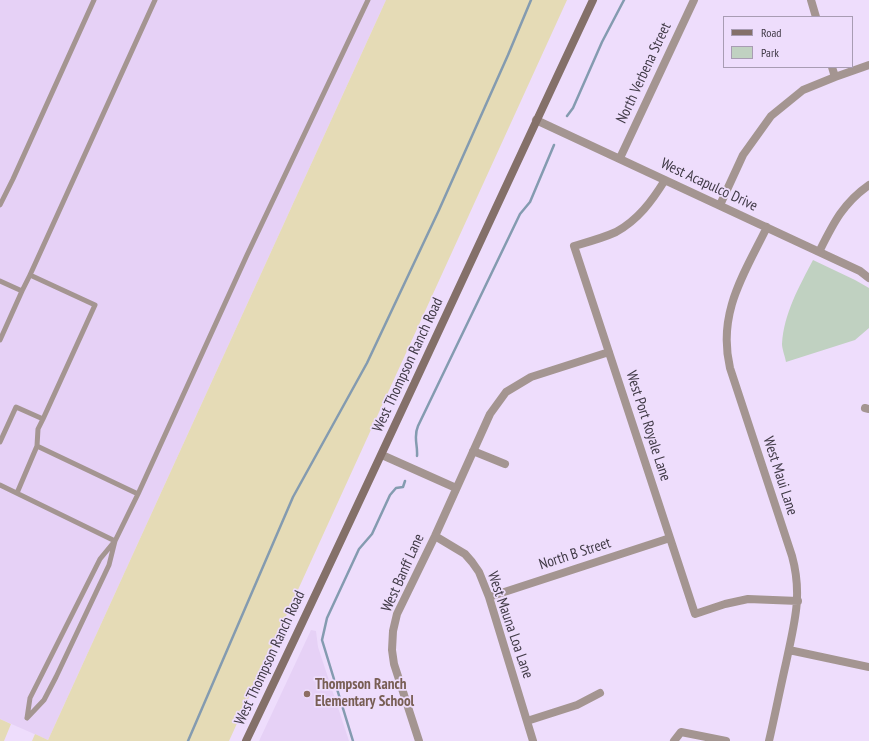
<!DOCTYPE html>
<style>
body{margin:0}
#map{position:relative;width:869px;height:741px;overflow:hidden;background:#eeddfc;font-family:"PT Sans Narrow",sans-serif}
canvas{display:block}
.legend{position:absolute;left:723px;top:16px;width:130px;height:52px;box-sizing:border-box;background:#eeddfc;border:1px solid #a89cb3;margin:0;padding:5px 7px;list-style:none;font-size:12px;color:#403a46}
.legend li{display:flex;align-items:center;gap:8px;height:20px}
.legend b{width:20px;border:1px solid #a89cb3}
</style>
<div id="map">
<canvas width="869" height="741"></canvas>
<ul class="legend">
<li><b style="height:5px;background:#847069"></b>Road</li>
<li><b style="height:11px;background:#c0d1c1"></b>Park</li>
</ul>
</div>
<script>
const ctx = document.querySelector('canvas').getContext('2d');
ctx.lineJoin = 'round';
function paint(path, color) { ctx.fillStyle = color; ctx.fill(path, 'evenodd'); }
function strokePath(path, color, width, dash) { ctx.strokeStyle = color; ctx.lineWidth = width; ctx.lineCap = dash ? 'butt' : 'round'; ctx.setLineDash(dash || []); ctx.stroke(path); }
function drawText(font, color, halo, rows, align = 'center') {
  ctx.font = font + ' "PT Sans Narrow",sans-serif'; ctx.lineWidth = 3.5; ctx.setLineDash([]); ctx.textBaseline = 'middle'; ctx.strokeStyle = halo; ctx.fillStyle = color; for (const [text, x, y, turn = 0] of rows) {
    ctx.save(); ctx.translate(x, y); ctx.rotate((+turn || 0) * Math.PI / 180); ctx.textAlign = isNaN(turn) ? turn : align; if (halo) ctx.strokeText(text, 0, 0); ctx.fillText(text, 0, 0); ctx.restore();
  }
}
paint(new Path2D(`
 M0,0H386L48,740L0,719Z
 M311,630L316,631L318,647L349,741H259Z`), '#e6d1f6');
paint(new Path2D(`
 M813,260L855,280L869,288V328L855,340L786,362C785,356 782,349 782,344C784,313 799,287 813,260Z`), '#c0d1c1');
paint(new Path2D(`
 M386,0H567L229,741H32L35,734L48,740Z
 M0,719L11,724L4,741H0Z`), '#e5dbb6');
strokePath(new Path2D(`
 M567,116L573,108L602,42L624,0
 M417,456C418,445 413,437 418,426L520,214L530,202L554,145
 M188,741L293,497L367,363L439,210L508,55L531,0
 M353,741L322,640L327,618L359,549L372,534L390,495L396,488L403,487L405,481`), '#849bb0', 2.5);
strokePath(new Path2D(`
 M0,205L13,179L94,0
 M30,275L155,0
 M0,281L22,291L0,340
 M22,291L30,275L95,305L43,419
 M0,442L16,407L43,419L38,429L37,446
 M0,485L115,541
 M17,493L37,446L138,494L115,541L109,565L56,677L44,700L27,718
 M138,494L247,255L368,0
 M27,718L30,698L100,559L114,542`), '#a49591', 5);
strokePath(new Path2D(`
 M811,0L816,17
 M832,67L835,77
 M536,120L860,271L869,278
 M620,158L694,0
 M665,180C652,201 638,220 616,232C603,238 588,242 574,246L695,614L725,604L748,599L798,601
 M720,205L743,155L771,116L803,90L835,77L869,65
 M767,227C744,274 717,313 730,368L792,556C803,596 794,624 786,663C780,689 775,715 769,741
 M819,252C833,224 843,203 869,185
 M865,408L869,409
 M473,451L505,464
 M382,455L456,488
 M435,536L465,554L472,562L479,572L489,597L533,741
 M489,597L670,538
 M789,650L869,667
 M527,721L577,705L600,693
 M419,741L394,664L392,650L393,631L397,614L435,536L490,414L506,392L531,377L609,352
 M674,741L681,732L726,741`), '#a49591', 8);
strokePath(new Path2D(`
 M246,741C364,495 477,247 593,0`), '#847069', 8);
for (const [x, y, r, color] of [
 [307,694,4,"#8d6e63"]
]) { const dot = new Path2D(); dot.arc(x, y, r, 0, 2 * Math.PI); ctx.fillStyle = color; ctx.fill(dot); strokePath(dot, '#eeddfc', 1.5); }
drawText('15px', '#403a46', '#eeddfc', [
 ["North Verbena Street",644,73,-65],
 ["West Acapulco Drive",709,185,25],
 ["West Thompson Ranch Road",408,365,-65],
 ["West Port Royale Lane",648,426,72],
 ["West Maui Lane",780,476,72],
 ["North B Street",575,554,-18],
 ["West Banff Lane",403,573,-66],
 ["West Mauna Loa Lane",510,625,71],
 ["West Thompson Ranch Road",270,658,-65]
]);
drawText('bold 15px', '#785e54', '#eeddfc', [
 ["Thompson Ranch",315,685],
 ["Elementary School",315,702]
], 'left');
</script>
